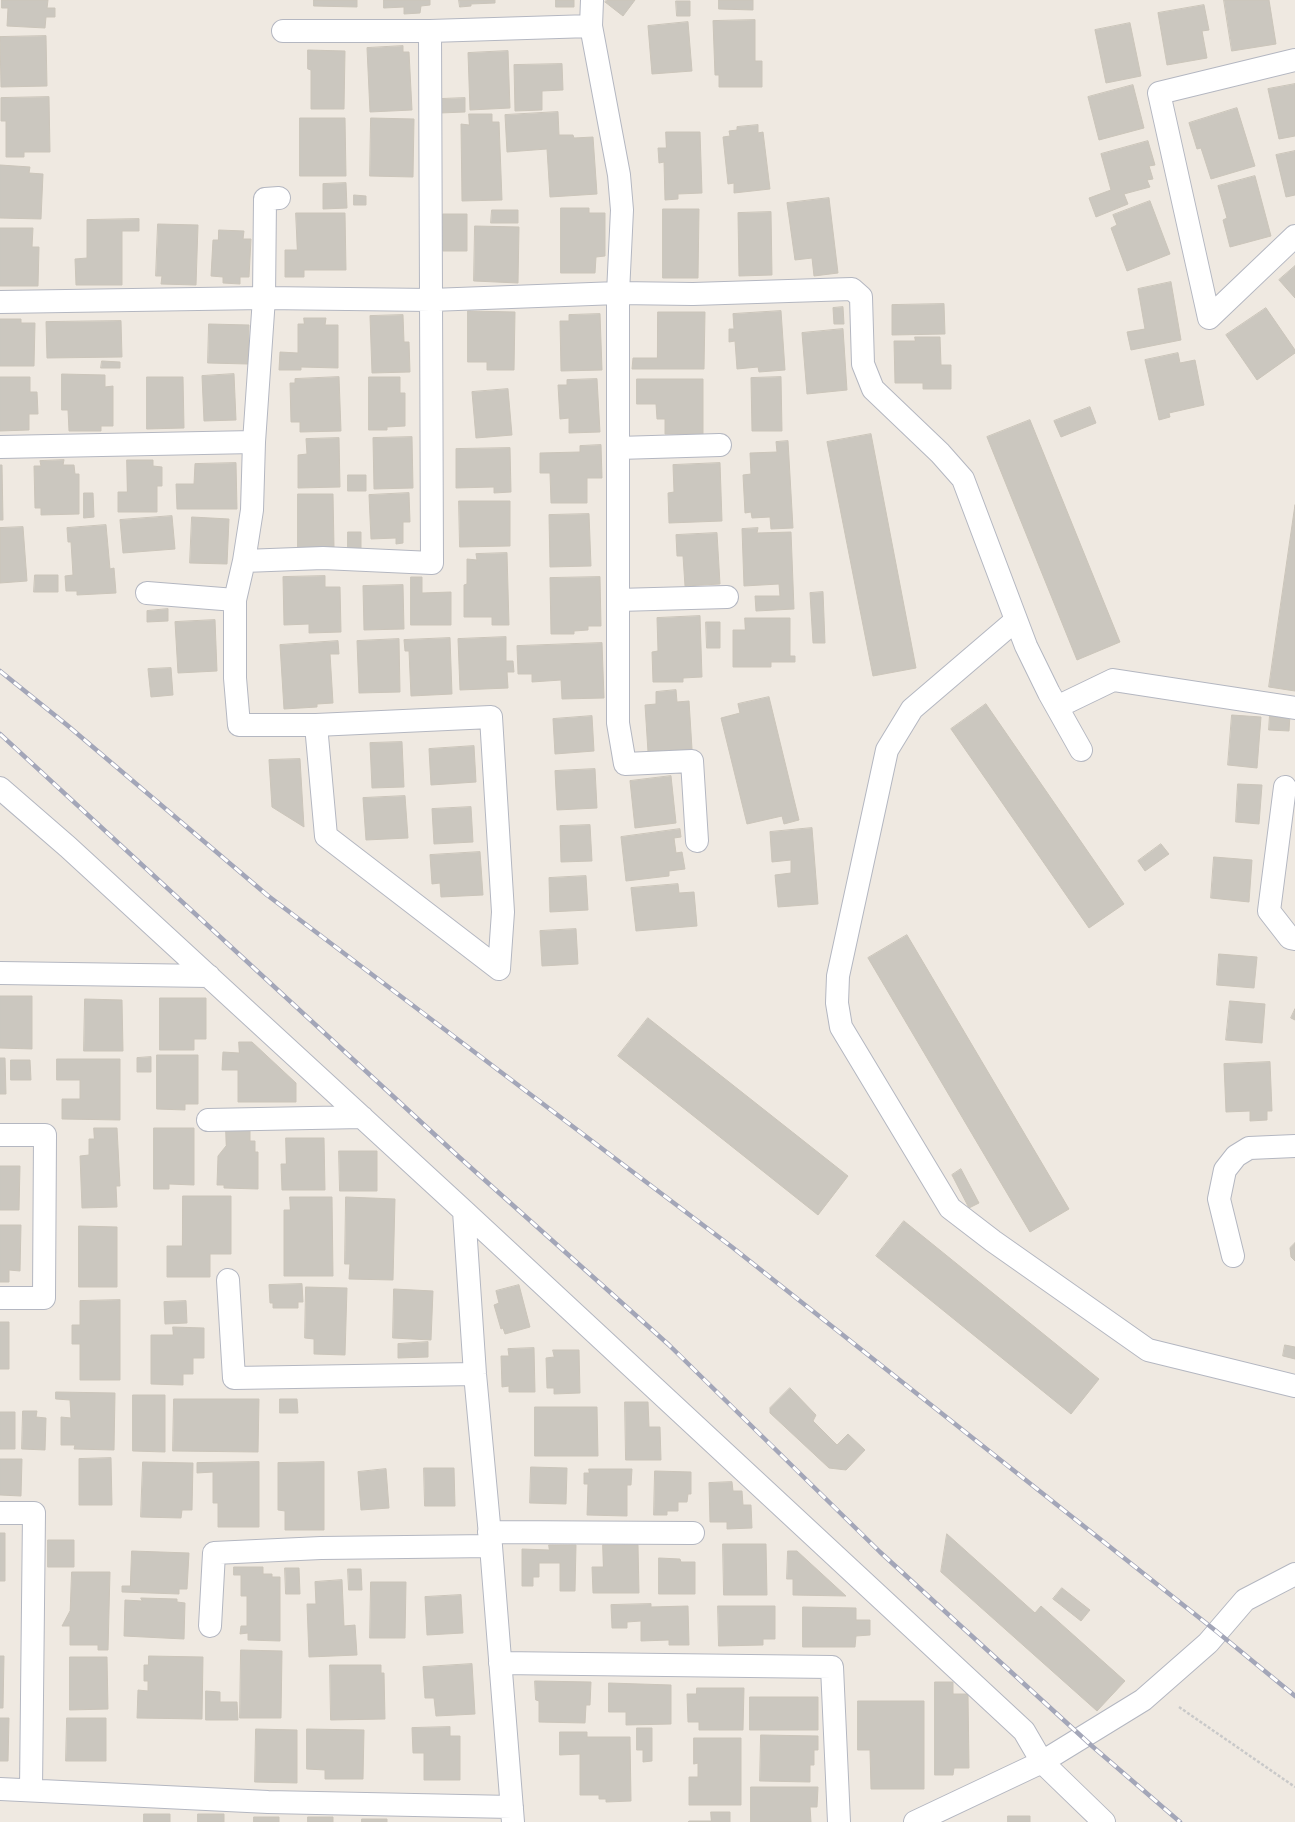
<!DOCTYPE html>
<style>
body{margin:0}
canvas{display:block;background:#efe9e1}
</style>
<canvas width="1295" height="1822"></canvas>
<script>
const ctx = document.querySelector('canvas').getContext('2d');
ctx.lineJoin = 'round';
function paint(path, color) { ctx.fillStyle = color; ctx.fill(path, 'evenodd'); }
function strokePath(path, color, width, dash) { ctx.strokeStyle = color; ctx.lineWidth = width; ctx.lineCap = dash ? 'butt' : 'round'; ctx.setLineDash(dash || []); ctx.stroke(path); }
const building = new Path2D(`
 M2,0H48L47,8H55V17H46L45,28L7,26L8,8H2Z
 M314,0H357V7L314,6Z
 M384,0H430V5L421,6L420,13L404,14V7L384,8Z
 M459,0H495V3L471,4V6L460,7Z
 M556,0H574V7H556Z
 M607,0H635L623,16L605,2Z
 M719,0H753V10L719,9Z
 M1224,0H1269L1276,44L1232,51Z
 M676,1H690V16H677Z
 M1204,5L1209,30L1202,31L1207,58L1167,65L1158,13Z
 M755,20V61H762V87H719V75H715L713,21Z
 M688,22L692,71L652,74L648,26Z
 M1130,23L1141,76L1106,83L1095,30Z
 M46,36L47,86L1,87L0,37Z
 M403,46V52H409L412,110L370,112L367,48Z
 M308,50L345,51L344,109H311V70L308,69Z
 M508,51L510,108L470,110L468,53Z
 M562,64L563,90L542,91V110L515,111L514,65Z
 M1295,84V136L1279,139L1268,89Z
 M1133,85L1144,128L1099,140L1088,97Z
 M49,97L50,152H24V157H6V121H1V98Z
 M465,98V112L440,113V99Z
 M1237,108L1255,166L1211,179L1201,148L1197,149L1189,123Z
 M558,112L559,135H573L574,138L593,137L597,194L550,197L547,149L507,152L505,115Z
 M469,114H492V122H499L502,200L462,201L461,124L469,125Z
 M300,118H345L346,176H300Z
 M371,118L414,119L413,177L370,176Z
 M758,125V133L763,132L770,189L734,193V183L728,184L723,137L730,136L729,131L737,130V127Z
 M666,132H700L702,193L678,194V199L665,200L664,162L659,163L658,148H666Z
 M1148,141L1155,165L1149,166L1153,179L1147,180L1150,187L1124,194L1128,204L1096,217L1089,198L1111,190L1101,154Z
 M1295,151V195L1286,197L1276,155Z
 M0,165L30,167L29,173L43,174L41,219L0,218Z
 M1255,176L1271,236L1230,247L1223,220L1227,218L1218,186Z
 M346,183L347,208L323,209V184Z
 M354,195L366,196V205H354Z
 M829,198L838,273L814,276L812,258L795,260L787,203Z
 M1150,201L1170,254L1127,271L1111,228L1117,225L1113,215Z
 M561,208H589V213H605V256L596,257L595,273H561Z
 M663,209H699L698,278H663Z
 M492,210H518V223H491Z
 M771,212L772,275L739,276L738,213Z
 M296,213H345L346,270H304V277H285V250H297Z
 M443,214H467V251H443Z
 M139,219V231H122V285H76L75,259L87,258V220Z
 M158,224L198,225L196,285L161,284L162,276H156Z
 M475,226L519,227L518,283L474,281Z
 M0,228H33L32,247H39L38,286H0Z
 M219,230L244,231L243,239H251L249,277H240V284L223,283V277L211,276L213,240H218Z
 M1295,266V298L1279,280Z
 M1171,282L1181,340L1131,350L1127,332L1145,329L1138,289Z
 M944,304L945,334L892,335V305Z
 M843,307L844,324H834L833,308Z
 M1266,308L1295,350V353L1257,380L1226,335Z
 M468,311L515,312L514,370H487V362H468Z
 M781,311L785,370L759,372L758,367L737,369L735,341L729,342V329H734L733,314Z
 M658,312H705L704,369H632L633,358H657Z
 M600,314L602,370L561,371L560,321H569V315Z
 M403,315L404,342H409L410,372L372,373L370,316Z
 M304,318H326L325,325H338V368L301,367V370H279L280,352L298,353V324H304Z
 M0,319H21V323H35L34,366H0Z
 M121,321L122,357L47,358L46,322Z
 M209,324L249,325L248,364L208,363Z
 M843,329L847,390L807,394L802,333Z
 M915,337H940L941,365H951V389H923V383H895L894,341H915Z
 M1178,353L1180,363L1195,360L1204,405L1169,413L1170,417L1159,420L1145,360Z
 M102,361L120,362V368H101Z
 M62,374L105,375V387L113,386V426H101V431H69L68,410H62Z
 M234,374L236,420L204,421L202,376Z
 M0,377H30V392H37L38,414H29V430L0,431Z
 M147,377H183L184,428L147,429Z
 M339,377L341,431L300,432V422H291L290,383H295V379Z
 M369,377H400V393H405V426L387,427V430H369Z
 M781,377L782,431H752L751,378Z
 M597,379L600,432L569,433V418L560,419L558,385H567V380Z
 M637,379H703V434H665V419H657L656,404H637Z
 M508,389L512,435L476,438L472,392Z
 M1090,407L1096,423L1061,437L1054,421Z
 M1030,420L1120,642L1077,660L987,437Z
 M871,434L916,668L873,676L827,442Z
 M412,437L413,488L374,489L373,438Z
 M339,438L340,487L298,488V455L307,454L306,439Z
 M788,441L793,528L771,529L770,517L752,518L751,512L745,513L743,475L751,474L750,453L777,452L776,442Z
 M601,445L602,478H587V503H551L550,473H540V453L580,452V446Z
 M510,448L511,492L494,493V487L456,488V449Z
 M64,460L63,465H74L75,474H79V514L41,515V508H35L34,466H41L40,461Z
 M127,460H153V466L162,467V486H157V512H118V492H127Z
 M236,463L237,509H177L176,484H194L195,464Z
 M720,463L722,521L669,523L668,493L674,492L673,465Z
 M0,465H2L3,520H0Z
 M348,475H366V491H348Z
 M84,493H93L94,517L84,518Z
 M409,493L410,522H403V543L396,544V538L371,539L369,495Z
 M298,494H333L334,547L298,548Z
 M459,501H510V546L460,547Z
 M1295,505V691L1269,687Z
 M589,514L591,566L550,567L549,515Z
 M172,516L175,549L123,553L120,520Z
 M192,517L229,519L227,564L190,563Z
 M106,525L110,569L114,568L116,593L77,595V591H66L65,576L73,575L71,542H68L67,528Z
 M23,527L27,581L0,583V528Z
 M758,528L757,533L791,532L794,609L756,611L755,596H780L779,584L744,586L742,529Z
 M348,532H361V550H348Z
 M717,533L720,584L685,586L683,556H677L676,535Z
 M507,553L509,625H492V617H464V585L467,584V559L477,560L476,554Z
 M35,575H58V592H34Z
 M325,576V587H340L341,632L309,633V624L284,625L283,577Z
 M411,577H422V593L451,592V625H411Z
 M600,577L601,626H588V630L574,631V634H551L550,578Z
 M403,585L404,629L364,630L363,586Z
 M823,592L825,643H813L810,593Z
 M168,609V621L147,622V611Z
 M700,616L702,677L683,678V682H653L652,652L658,651L657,618Z
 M745,618H790V656H795V662H771V667H733V630H745Z
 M215,620L217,671L178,673L175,622Z
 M706,622H720V648H707Z
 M506,637V661H513L514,672H507L508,688L460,690L458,639Z
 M450,638L452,694L411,696L409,651H405L404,640Z
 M399,639L400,692L359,693L357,641Z
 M338,641L339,654H330L333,703L317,704V707L284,709L280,645Z
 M602,643L604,698L562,699L561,680L532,682V674H518L517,646Z
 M171,668L173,695L151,697L148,669Z
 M676,690L677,702L689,701L692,749L648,752L645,705L656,704V692Z
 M769,697L799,820L784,824L782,816L747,824L721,718L740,713L738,704Z
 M986,704L1124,904L1089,928L951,729Z
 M1270,714L1290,715L1289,731L1269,730Z
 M1232,715L1261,717L1257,768L1228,765Z
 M592,716L594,751L555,754L553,719Z
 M402,742L404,787L372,788L370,743Z
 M474,746L476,782L431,785L429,749Z
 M300,759L304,827L272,807L269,760Z
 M595,769L597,808L557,810L555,771Z
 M671,776L676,823L635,828L630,781Z
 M1238,784L1262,785L1259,824L1236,822Z
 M405,796L408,838L366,840L363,798Z
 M471,807L473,842L434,844L432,809Z
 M590,825L592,861L561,862L560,826Z
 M812,828L818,904L778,907L775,875L791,873V860L772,862L770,832Z
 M680,829L681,837L674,838L676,853L682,852L685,869L669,871V876L626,881L621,837Z
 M1161,844L1169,854L1145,871L1138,861Z
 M480,852L483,895L441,897L440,883L432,884L430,855Z
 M1214,857L1252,860L1249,902L1211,898Z
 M586,876L588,910L550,912L549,878Z
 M678,884L679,893L694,892L697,926L636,931L631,888Z
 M576,929L578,964L542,966L540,931Z
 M907,935L1069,1209L1030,1232L868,958Z
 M1219,954L1257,957L1254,988L1217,985Z
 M0,996H32V1049L0,1048Z
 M160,998H206V1039H194V1050H160Z
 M85,999L122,1000L123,1051H84Z
 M1230,1001L1265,1004L1262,1043L1226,1040Z
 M1295,1009V1020L1291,1018Z
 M648,1018L848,1176L818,1215L618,1056Z
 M239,1042H252L296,1083V1102H238V1070H222L223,1052L239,1053Z
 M157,1055H198V1104H185V1110L157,1109Z
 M151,1057V1072H137V1058Z
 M0,1058H5L6,1094H0Z
 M57,1059H120V1120L62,1119V1099H80V1080H57Z
 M11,1060H30L31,1080H11Z
 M1270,1062L1272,1111H1267V1120L1250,1121V1111L1226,1112L1224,1064Z
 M94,1128H117L120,1186H116L117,1207L82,1208L80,1156L89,1155V1139H94Z
 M154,1128H194V1185L169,1184V1189H154Z
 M226,1130H250V1141H255V1152H258V1189L224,1188V1185H217L218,1156L226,1146Z
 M286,1138H324L325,1190H282L281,1164H286Z
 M339,1151H377V1191H340Z
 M0,1166H20L19,1210H0Z
 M961,1169L979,1203L969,1208L952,1175Z
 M183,1196H231V1254H210V1277H167V1246H182Z
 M290,1197H332L333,1276H284V1210H290Z
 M346,1197L395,1199L393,1280L349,1279L350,1264H345Z
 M904,1221L1099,1379L1071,1414L876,1256Z
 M0,1225H21L20,1271L9,1270V1282H0Z
 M79,1226L117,1227V1287H79Z
 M1295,1243V1261L1291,1257L1290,1248Z
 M302,1284L303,1302H298V1308H273V1303H270L269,1285Z
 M519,1285L530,1327L505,1334L503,1328L501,1329L494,1305L499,1303L496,1291Z
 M306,1287L347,1288L345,1355L314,1354V1339L305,1338Z
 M394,1289L433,1291L431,1340L393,1338Z
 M120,1300V1380H80V1344H72V1325H80V1301Z
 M186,1301L187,1323L165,1324L164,1302Z
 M0,1322H9V1369H0Z
 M173,1327L204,1328V1358H193V1374H183V1385L151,1384V1335H173Z
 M428,1342V1357L398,1358V1344Z
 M1285,1345L1295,1347V1359L1283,1356Z
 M534,1348L535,1392H509V1386L502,1387L501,1356H509L508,1349Z
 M553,1350H579L580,1393L554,1394V1388H547L546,1358L554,1357Z
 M790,1388L816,1415L813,1421L837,1445L848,1434L865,1450L846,1470L829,1468L770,1413V1408Z
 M56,1392L115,1393L114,1450L74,1449L75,1445H61V1417L71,1418L70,1400L56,1399Z
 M133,1395H165V1452L133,1451Z
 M174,1399H259L258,1452L173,1451Z
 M280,1399H297L298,1413H280Z
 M625,1402H648L649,1427H660L661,1460H626Z
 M535,1407H597L598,1456H535Z
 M23,1411H37L36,1417L46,1418L45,1450L22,1449Z
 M0,1412H15V1449H0Z
 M111,1458L112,1505H79V1459Z
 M0,1459H22L21,1496L0,1495Z
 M143,1462L193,1463L192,1510H182L181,1518L141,1517Z
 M259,1462V1527H218V1503H213V1472L197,1473V1463Z
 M324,1462V1530H285V1511L278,1510V1463Z
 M531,1467L567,1468L566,1504L530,1503Z
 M424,1468H454L455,1506H425Z
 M386,1469L389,1508L361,1510L358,1472Z
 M589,1469H632L631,1485H627V1516L587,1515L588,1484H584V1473H589Z
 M655,1471L691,1472V1494H688L687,1502H678V1511H667V1515H654Z
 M732,1482L733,1491H742L743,1505H751L752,1528L727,1529V1522H710L709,1483Z
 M0,1533H5V1581H0Z
 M947,1534L1035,1613L1041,1606L1125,1681L1097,1711L941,1572Z
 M48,1540H74V1567H48Z
 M723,1544H766L767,1595H724Z
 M549,1545H576L575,1591H560V1563H539V1577H533V1586H522V1549L549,1550Z
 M603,1545H638L639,1593H593L592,1567H603Z
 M132,1551L189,1553L187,1589H179V1594L122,1592V1586H130Z
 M788,1551H797L846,1596L793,1595V1579H787Z
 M659,1558L680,1559L681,1562H695V1594H659Z
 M234,1567H263V1574H272V1577H280V1641L248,1640V1633L240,1634L241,1626H247V1596H241V1575H234Z
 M285,1568H299L300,1594H286Z
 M348,1569H361L362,1590H349Z
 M72,1572H110L108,1650H98V1645H70V1626H62L70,1611Z
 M342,1580L344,1626L355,1625L357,1655L309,1657L307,1604H316L315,1582Z
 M371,1582H406L405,1638H370Z
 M1062,1588L1090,1610L1081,1621L1053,1599Z
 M461,1595L463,1633L427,1635L425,1597Z
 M141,1598L177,1599V1602L185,1603L184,1639L124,1636L125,1600L142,1601Z
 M651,1604V1607L688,1606L689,1645H669V1640L641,1641V1621L627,1622V1628H612L611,1605Z
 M718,1606H775V1639H763V1645L719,1646Z
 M803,1607L856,1608V1620H870V1635L856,1636L855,1647H803Z
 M241,1650L282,1651L281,1718H240Z
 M0,1656H4L3,1708H0Z
 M149,1656L203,1657L202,1719L137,1718L138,1690L148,1691V1681H144V1665H148Z
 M70,1657H107L108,1709L70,1710Z
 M472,1664L475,1714L436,1716L434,1698H425L423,1667Z
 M330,1665H381V1673H384L385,1719L331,1720Z
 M535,1681L591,1682L590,1705H586L585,1723L539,1722V1701L536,1700Z
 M935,1682H953V1694H968L969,1768H954L953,1775H935Z
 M609,1683L671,1685V1724L626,1725V1712H609Z
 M697,1688H744L743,1730H699V1722H688L687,1694H696Z
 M206,1691L220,1692V1702H237L238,1720H206Z
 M750,1697H818V1730H750Z
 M858,1701H924V1789H871L870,1750H858Z
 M0,1718H9L8,1761H0Z
 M67,1718H106V1761H66Z
 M450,1727V1736H460V1780H424V1753H413L412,1728Z
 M637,1728H652V1761L643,1762V1750H637Z
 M256,1729L297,1730V1783L255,1782Z
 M307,1729L364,1730L363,1779H325V1770L307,1769Z
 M560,1732H587V1737H630L631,1801L606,1802V1799H599V1795H580V1754L560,1755Z
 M761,1735L818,1736V1750H814V1765H810V1782L760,1781Z
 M694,1738H741V1805H689V1777H698V1763L694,1764Z
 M751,1787H818L817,1807H810L811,1822H751Z
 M711,1812H730V1822H688L689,1821H711Z
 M144,1814H170V1822H144Z
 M198,1814H224V1822H198Z
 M1008,1816H1030V1822H1008Z
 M254,1817H279V1822H254Z
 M308,1817H333V1822H308Z
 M362,1819H387V1822H362Z`);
paint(building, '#cbc7bf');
strokePath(building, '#cbc5ba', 1);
const street = new Path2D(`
 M592,0L591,26L619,175L622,210L618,293V723L625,764L692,761L697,841
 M283,31H430L591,26
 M430,31L432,563L323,558L244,561L235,600V678L239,725H316L491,717L503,912L499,969
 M1295,60L1159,93L1209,318L1295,236
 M0,302L264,298L431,300L618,293L693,294L852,289L861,297L863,364L873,389L940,453L963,479L1026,646L1049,693L1081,750
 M0,447L254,442
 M618,448L720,445
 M244,561L252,510L254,442L264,298L265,199L279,198
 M147,593L235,600
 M618,600L727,597
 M1016,620L912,709L887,750L838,976L837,1003L841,1027L950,1208L993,1241L1148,1350L1295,1386
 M1057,707L1113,680L1295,708
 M316,725L326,836L499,969
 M1285,787L1269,911L1290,938L1295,939
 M0,788L68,847L464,1211L1024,1731L1042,1762L1104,1822
 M0,973L209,976
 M208,1120L362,1117
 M0,1135H45L44,1298H0
 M464,1211L475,1374L491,1546L513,1822
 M1233,1256L1219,1199L1225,1170L1236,1156L1249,1148L1295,1146
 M228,1280L234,1378L475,1374
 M0,1513H34L31,1789
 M489,1532L693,1533
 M210,1626L214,1553L321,1548L491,1546
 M500,1663L832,1667L839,1822
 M0,1789L268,1802L512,1807
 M915,1822L1042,1762L1143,1700L1208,1643L1245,1600L1295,1574`);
strokePath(street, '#b4b7c1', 24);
strokePath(new Path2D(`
 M1179,1707L1295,1787`), '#c9c9c9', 2.5, [3, 2]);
strokePath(street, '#fff', 22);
const rail = new Path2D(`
 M0,671L67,725L267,895L732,1247L1216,1631L1295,1696
 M0,734L459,1157L669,1345L880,1552L1092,1746L1180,1822`);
strokePath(rail, '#a3a6b8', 4.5);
strokePath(rail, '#fff', 3, [9]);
</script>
